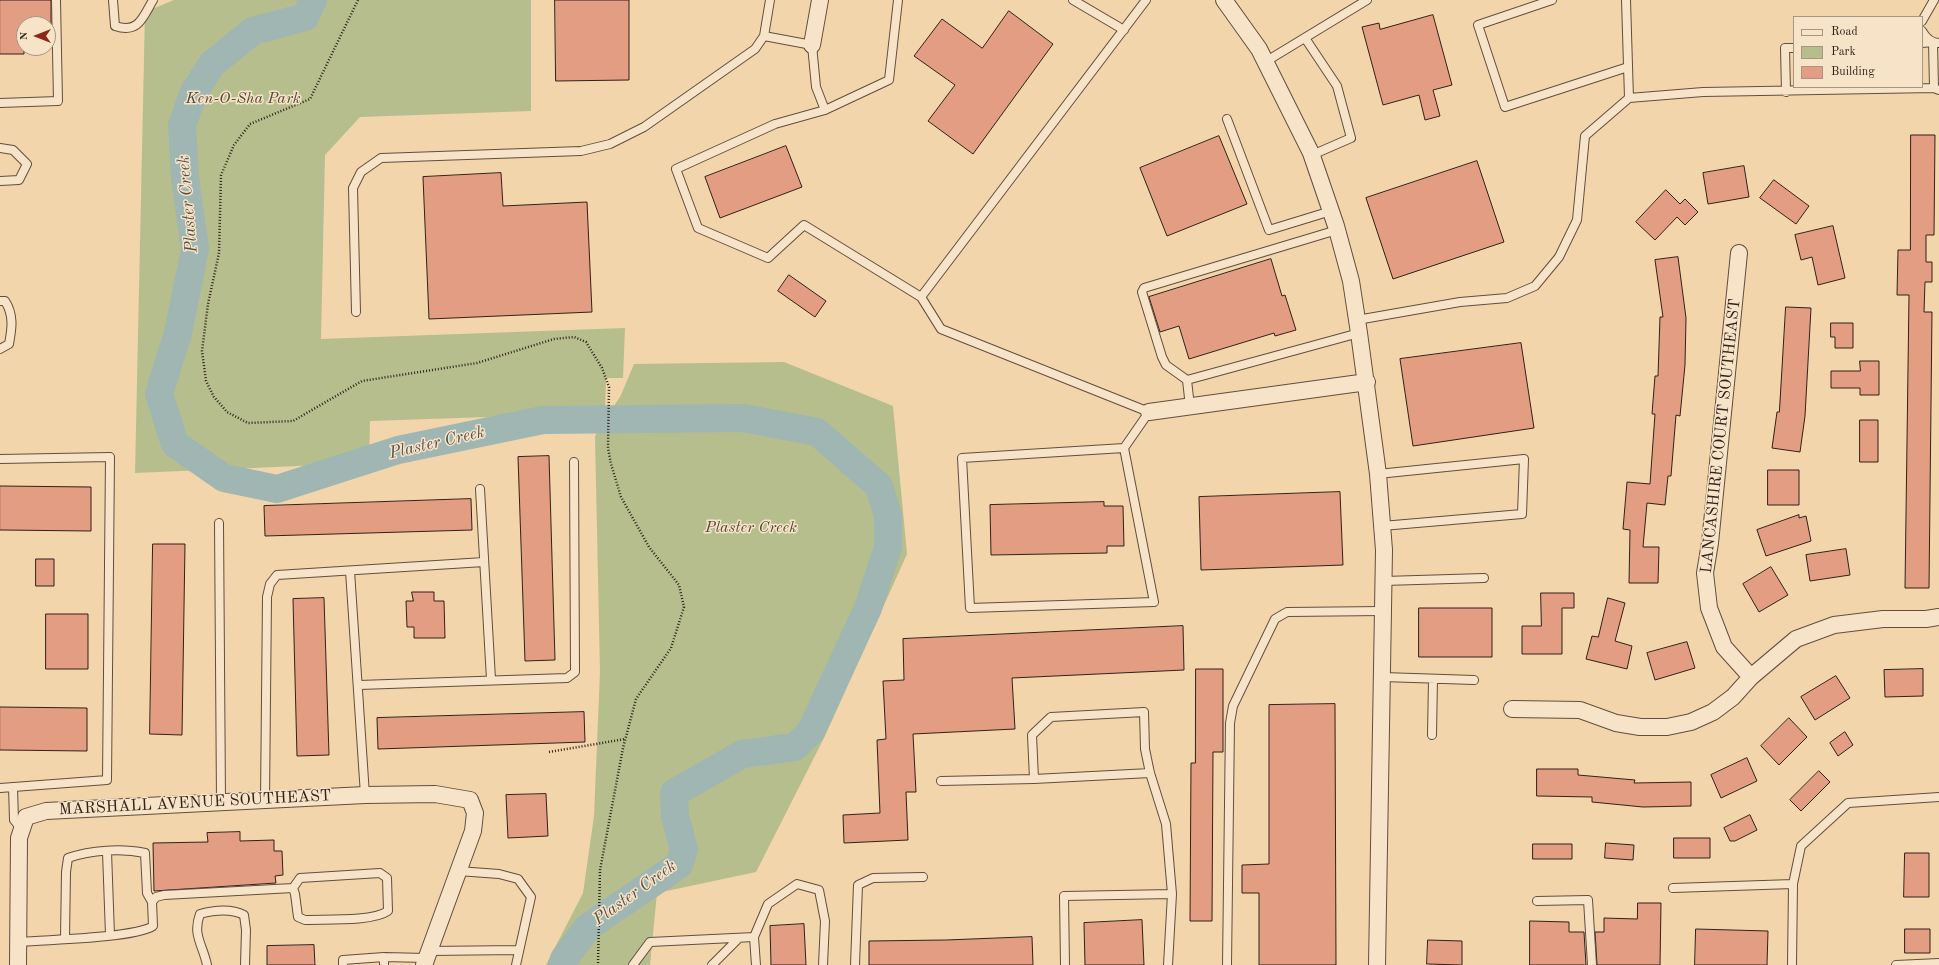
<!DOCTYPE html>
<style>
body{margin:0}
#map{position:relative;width:1939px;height:965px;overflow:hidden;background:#f2d5ab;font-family:"Old Standard TT",serif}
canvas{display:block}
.legend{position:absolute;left:1793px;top:16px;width:130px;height:72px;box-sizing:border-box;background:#f7e4c8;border:1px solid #a89682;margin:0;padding:5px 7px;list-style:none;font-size:12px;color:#31211a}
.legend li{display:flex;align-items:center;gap:8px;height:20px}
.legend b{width:20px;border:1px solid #a89682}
.north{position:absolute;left:16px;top:16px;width:40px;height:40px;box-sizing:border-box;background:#f7e4c8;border:1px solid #a89682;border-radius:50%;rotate:270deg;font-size:11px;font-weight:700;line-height:16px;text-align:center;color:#31211a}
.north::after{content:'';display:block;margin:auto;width:14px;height:18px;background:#8f2418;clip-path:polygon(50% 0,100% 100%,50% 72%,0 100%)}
</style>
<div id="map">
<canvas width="1939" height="965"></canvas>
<ul class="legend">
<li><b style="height:5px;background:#f7e4c8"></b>Road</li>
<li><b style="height:11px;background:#b6be8d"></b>Park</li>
<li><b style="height:11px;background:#e29d82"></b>Building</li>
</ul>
<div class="north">N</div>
</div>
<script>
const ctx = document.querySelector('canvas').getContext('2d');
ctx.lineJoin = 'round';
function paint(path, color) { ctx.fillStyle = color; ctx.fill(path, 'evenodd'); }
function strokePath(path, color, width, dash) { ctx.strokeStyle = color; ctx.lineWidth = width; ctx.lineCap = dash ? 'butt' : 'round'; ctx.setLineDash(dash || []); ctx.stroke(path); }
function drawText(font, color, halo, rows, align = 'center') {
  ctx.font = font + ' "Old Standard TT",serif'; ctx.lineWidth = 3; ctx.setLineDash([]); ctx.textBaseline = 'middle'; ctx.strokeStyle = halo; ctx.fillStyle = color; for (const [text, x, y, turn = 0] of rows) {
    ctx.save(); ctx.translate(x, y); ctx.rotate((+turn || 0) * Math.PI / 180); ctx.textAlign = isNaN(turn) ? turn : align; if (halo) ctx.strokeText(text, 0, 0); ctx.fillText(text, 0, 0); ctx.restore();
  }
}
paint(new Path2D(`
 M174,0H531V111L360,117L325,155L321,339L625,328L623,378H606L605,413L370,421L369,463L135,473L145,12Z
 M784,362L893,406L907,554L825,736L756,872L657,893L650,965H546L583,893L594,816L600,672L595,436L621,395L634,364Z`), '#b6be8d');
strokePath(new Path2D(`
 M313,0L305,17L253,31L212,64L194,92L182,125L185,178L195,249L178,333L159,394L175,444L224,478L277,489L398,450L543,420L743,418L817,432L879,486L888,516V547L868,608L811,731L795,747L742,754L674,793L675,816L684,849L679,865L588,927L564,959L562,965`), '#9fb6b3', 28);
const building = new Path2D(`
 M0,0H51V24H24V54H0Z
 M555,0H629V80L556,81Z
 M1009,11L1053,44L973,154L928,121L955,85L914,56L942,19L982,48Z
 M1433,15L1452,85L1433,90L1440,116L1425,120L1419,95L1383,105L1362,27L1379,23L1380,29Z
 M1911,135H1935L1934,235H1926V262H1932V282H1925L1924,312H1932L1929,588H1905L1909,295H1897L1898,250H1910Z
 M1219,136L1247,204L1167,236L1140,168Z
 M786,146L802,187L720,218L705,177Z
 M1477,161L1504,242L1393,279L1366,198Z
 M1744,166L1749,197L1708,204L1703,173Z
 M501,173L503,206L587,202L592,312L429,319L423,177Z
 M1774,180L1809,206L1796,224L1760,198Z
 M1666,190L1680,204L1685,199L1698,212L1685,225L1677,217L1655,240L1636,222Z
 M1833,226L1845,278L1818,285L1812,257L1801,260L1795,235Z
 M1678,257L1686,318L1685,365L1680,416L1676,415L1671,476H1668L1665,505L1647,503L1643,547H1659L1658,583H1629L1630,530L1623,529L1627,482L1650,484L1655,414H1652L1655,376H1658L1660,317H1663L1655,260Z
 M1271,259L1282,296L1285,295L1296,330L1275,336L1274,333L1189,359L1179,326L1160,332L1149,297Z
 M789,275L826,301L815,317L778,291Z
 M1786,307L1811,308L1805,416L1800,452L1772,448L1777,412H1779Z
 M1831,323H1853V348H1835V337H1831Z
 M1521,343L1534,428L1413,446L1400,359Z
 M1860,361H1879V395H1860V388H1831V371H1860Z
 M1860,420H1878V462H1860Z
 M549,456L555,660L525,661L518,457Z
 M1768,470H1799V505H1768Z
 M0,486L91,487V531L0,530Z
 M1340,492L1343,565L1201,570L1199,497Z
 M471,499L472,530L265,536L264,506Z
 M1104,502V506H1123L1124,546H1107V553L991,555L990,505Z
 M1799,515V518L1806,516L1811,541L1766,556L1757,530Z
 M153,544H185L182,735L150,734Z
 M1846,549L1850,575L1810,581L1806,555Z
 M36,559H54V586H36Z
 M1771,567L1788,595L1759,612L1743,584Z
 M412,592H434V601H444L445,638H414V627H407L406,601H413Z
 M1541,593H1574V608H1562V654H1522V626H1541Z
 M324,598L329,755L297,756L293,599Z
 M1608,598L1625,603L1615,641L1632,646L1627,669L1586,659L1592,636L1598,637Z
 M1419,608H1492V657H1419Z
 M46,614H88V669H46Z
 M1183,626L1184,670L1012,678L1015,729L913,734L916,792H906L908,840L844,843L843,815L880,813L877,740L886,739L883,681L904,680L903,639Z
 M1687,642L1695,668L1655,680L1647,653Z
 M1196,669H1223V752H1213L1212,921H1190L1191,763H1195Z
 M1923,669V696L1885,697L1884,670Z
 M1836,676L1850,698L1815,720L1801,697Z
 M1335,704L1336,965H1259V893H1242V865L1269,864V705Z
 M0,707L87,708V751L0,750Z
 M584,712L585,742L378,749L377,718Z
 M1789,718L1807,737L1779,765L1761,746Z
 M1845,732L1853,745L1838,756L1830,743Z
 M1747,758L1757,781L1721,798L1711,775Z
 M1537,769H1578V775L1635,780L1634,783L1691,782V806L1643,807L1592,802V797L1537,796Z
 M1819,771L1830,782L1801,811L1790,800Z
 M546,794L548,836L508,838L506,795Z
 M1750,815L1757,830L1735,841H1730L1724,828Z
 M240,832V841L274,840V851H282L283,875L275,876L276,883L154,891L153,843L208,842L207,833Z
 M1674,838H1710V858H1674Z
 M1606,843L1634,845L1633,860L1605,858Z
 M1533,844H1572V859H1533Z
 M1905,853H1929V897H1904Z
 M1638,903H1661L1660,965H1597L1595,932H1604V918L1637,919Z
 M1142,920L1144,965H1085L1084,923Z
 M1530,921L1569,922V932H1584L1586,965H1530Z
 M804,924L806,965H771L770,926Z
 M1696,929L1768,931L1767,965H1695Z
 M1905,929H1930V953H1905Z
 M1032,937L1033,965H869V941L946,940Z
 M1428,940L1462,941V965L1427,964Z
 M314,945L315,965H267V946Z`);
paint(building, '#e29d82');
strokePath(building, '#31211a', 1);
const service = new Path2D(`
 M113,0L115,26C139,34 143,17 153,0
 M898,0L889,80L825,110L775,124L676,169L698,228L768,258L804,225L921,297L1146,0
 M1073,0L1124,30
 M1552,0L1478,25L1505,107L1628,67
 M1626,0L1629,98
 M1922,21L1934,0
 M1922,31C1926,38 1931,43 1939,43
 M764,36L812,45L816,87L825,110
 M1305,38L1337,86L1351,138L1312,155
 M1922,43L1933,42L1934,88
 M1265,62L1367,0
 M1786,92L1785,48H1794
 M0,103L58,101L56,0
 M1227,119L1269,230L1331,211
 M0,148L13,150L27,164L19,180L0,181
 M921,297L941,329L1149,412L1124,448L1154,602L970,608L962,458L1124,448
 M0,301H5C14,315 12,328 9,344L0,349
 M356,312L353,188L361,172L381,158L581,151L610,144L644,127L755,49L764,36L770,0
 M1357,320L1460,302L1507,298L1535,286L1559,257L1577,220L1585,136L1629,98L1703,92L1934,88L1939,90
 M1187,380L1166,365L1162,357L1142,292L1144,288L1337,230
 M1190,407L1187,380L1359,333
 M0,459L110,457L107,780L0,788
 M1378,474L1524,459L1522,514L1382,526
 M480,489L491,679
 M219,523L221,802
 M350,571L365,795
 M1384,581L1484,578
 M1383,677L1474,680
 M359,685L567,678L575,672L574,462
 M1432,735L1433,679
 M1034,779L1150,773
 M941,781L1034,779L1032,735L1051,717L1144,712L1145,749L1150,773L1166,824L1172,894L1168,965
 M13,787L14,820L22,830
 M265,800L267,597L270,584L277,575L484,562
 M107,852L110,935
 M458,871L499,874L518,879L531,897L516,965
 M1793,884L1801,846L1848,803L1939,797
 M1673,888L1793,884L1792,965
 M1537,901L1588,900L1592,965
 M65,938L66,872L68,858C91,850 122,848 145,853L147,893L152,902
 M18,942C45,940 135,938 153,926L152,902L156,897L164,895L293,888L295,894L298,917L305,920C325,919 372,922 388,911L387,878L380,873L300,878L293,888
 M428,951L519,950
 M384,957L426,958
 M207,965C203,945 192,935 200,914C215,910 230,908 244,915L246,930L245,965
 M343,965V960L384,957V965
 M633,965L650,942L754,937
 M712,965L739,938
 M756,965L754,937L768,904L797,884L819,890L825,921L823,965
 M855,965L858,885L873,878L923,877
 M1065,965L1064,896L1172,894
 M1227,965L1230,723L1233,706L1275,619L1287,612L1383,611
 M1896,965L1939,963`);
const minor = new Path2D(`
 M1224,0L1259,49L1311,153L1336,226L1351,281L1359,333L1378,474L1384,550L1377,965
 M812,45L820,0
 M1739,253L1710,543L1705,573L1709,608L1724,647L1751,677
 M1149,412L1367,382
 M1512,709L1580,710L1616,723L1640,727H1667L1691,722L1713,712L1733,697L1751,677L1796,639L1834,625L1883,619H1926L1939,617
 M18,965L19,838L26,817L46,811L365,795L435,794L470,800L475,813L473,831L424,965`);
strokePath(service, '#614e3e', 10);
strokePath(minor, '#614e3e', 18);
strokePath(new Path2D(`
 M358,0L310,99L250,124L234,145L221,175L219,253L208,304L202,351L206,381L214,397L227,412L248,423L293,421L362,381L477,363L554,339L574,337L586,342L602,368L609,387L608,448L611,464L621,497L649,547L679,585L684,607L671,648L636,699L623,748L600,870L598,965
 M549,752L625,739`), '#31211a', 2.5, [1, 2]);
strokePath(service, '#f7e4c8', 8);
strokePath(minor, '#f7e4c8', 16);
drawText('italic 16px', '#524837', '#f7e4c8', [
 ["Ken-O-Sha Park",243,99],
 ["Plaster Creek",751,528]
]);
drawText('16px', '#31211a', '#f7e4c8', [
 ["LANCASHIRE COURT SOUTHEAST",1721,436,-84],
 ["MARSHALL AVENUE SOUTHEAST",195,803,-3]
]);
drawText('italic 17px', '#524e48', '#f7e4c8', [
 ["Plaster Creek",188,204,-95],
 ["Plaster Creek",437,443,-13],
 ["Plaster Creek",635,893,-36]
]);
</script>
